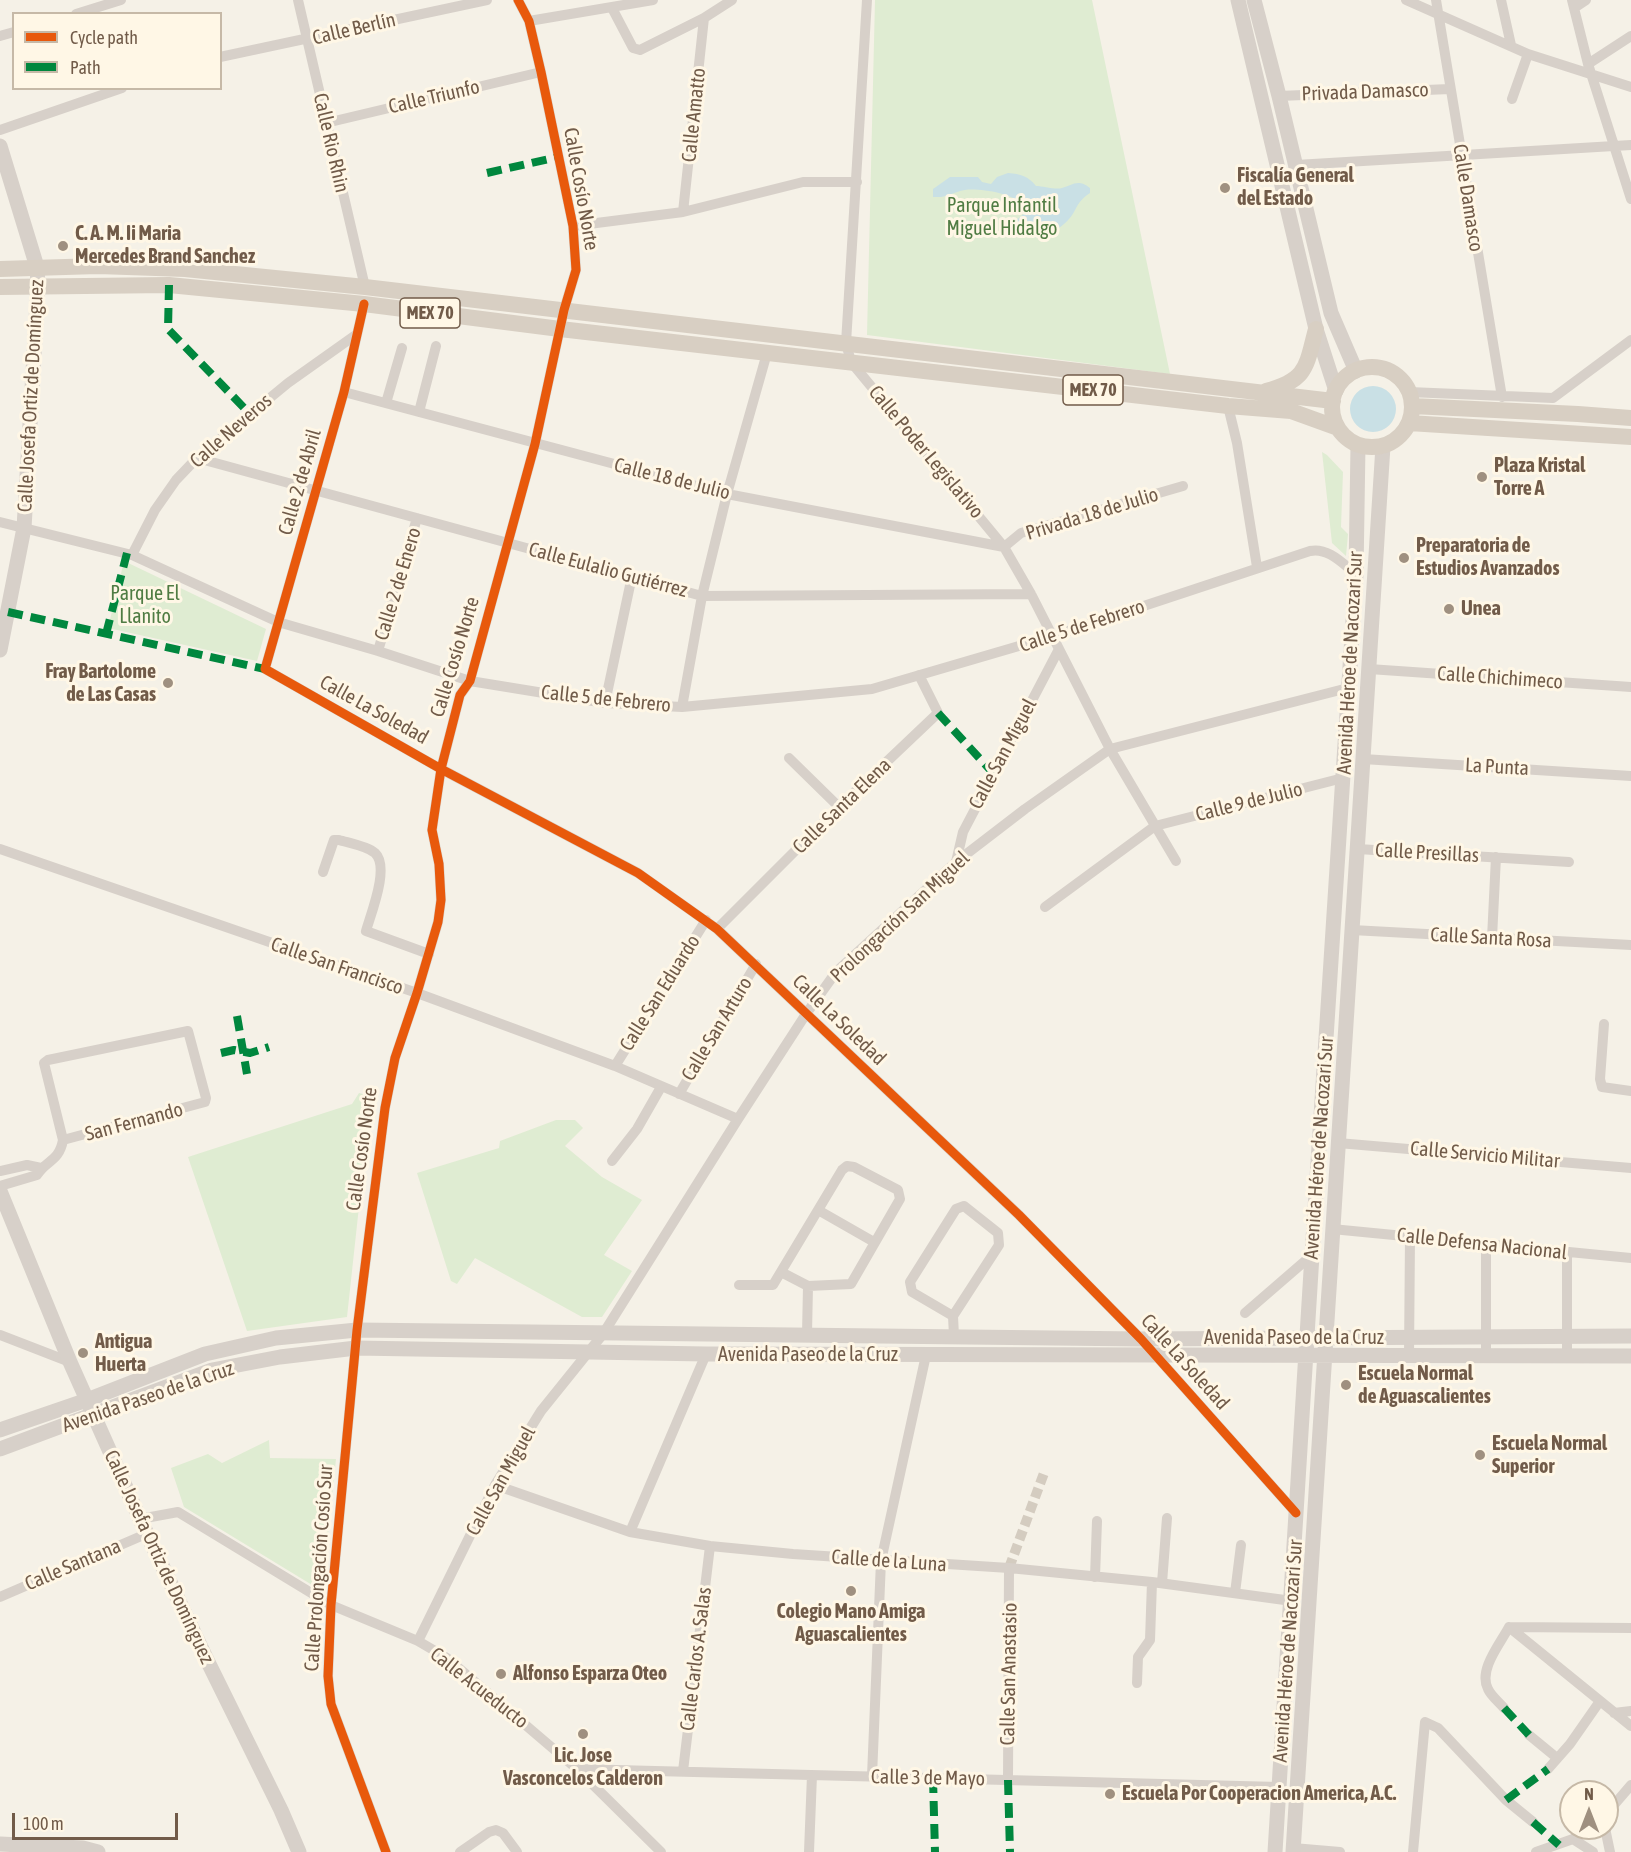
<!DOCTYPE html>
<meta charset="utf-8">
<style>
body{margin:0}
#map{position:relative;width:1631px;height:1852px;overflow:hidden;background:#f5f1e7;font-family:"Asap Condensed",sans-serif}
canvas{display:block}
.legend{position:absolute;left:12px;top:12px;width:210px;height:78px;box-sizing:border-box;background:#fff7e6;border:2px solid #c6b9a7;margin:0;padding:8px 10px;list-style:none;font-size:18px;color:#715b49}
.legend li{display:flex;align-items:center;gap:12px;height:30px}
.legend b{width:30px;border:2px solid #c6b9a7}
.north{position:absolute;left:1559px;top:1780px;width:60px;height:60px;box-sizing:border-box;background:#fff7e6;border:2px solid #c6b9a7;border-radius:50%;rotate:0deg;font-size:16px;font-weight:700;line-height:24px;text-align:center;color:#715b49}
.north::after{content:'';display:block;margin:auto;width:21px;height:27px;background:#9f9080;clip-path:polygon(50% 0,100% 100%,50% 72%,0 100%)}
.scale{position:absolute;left:12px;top:1813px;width:166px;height:27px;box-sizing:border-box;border:3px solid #715b49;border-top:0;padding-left:8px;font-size:18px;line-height:21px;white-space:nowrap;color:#715b49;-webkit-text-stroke:4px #fff7e6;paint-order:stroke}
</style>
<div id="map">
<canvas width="1631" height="1852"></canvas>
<ul class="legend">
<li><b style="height:8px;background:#e8590c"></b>Cycle path</li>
<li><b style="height:8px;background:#00873e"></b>Path</li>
</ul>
<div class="north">N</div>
<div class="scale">100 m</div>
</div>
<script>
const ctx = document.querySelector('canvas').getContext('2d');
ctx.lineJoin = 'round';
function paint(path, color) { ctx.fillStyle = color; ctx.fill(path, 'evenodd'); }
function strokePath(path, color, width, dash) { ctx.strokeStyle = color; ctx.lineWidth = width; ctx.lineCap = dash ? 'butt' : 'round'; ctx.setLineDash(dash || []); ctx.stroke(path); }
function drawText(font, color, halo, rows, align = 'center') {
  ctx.font = font + ' "Asap Condensed",sans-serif'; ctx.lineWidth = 6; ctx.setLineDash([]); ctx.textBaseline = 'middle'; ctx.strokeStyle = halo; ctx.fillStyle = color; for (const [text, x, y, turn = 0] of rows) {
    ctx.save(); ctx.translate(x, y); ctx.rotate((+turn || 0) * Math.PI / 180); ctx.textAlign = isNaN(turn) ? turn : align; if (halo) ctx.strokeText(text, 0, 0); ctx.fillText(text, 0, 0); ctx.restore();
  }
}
paint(new Path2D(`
 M875,0H1092L1170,374L867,335Z
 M1322,452L1327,455L1343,472L1341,527L1348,534L1346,556L1332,543Z
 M124,561L266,629L257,661L108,628Z
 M359,1093L371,1096L347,1317L247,1331L188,1157L352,1104Z
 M556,1120H575L583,1128L565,1146L602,1177L642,1200L604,1255L632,1271L602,1317H582L475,1258L457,1284L451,1281L417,1173L499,1148L500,1141Z
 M269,1440L270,1458L336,1459L322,1591L184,1507L171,1468L208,1454L222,1463Z`), '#dfecd2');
paint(new Path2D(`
 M1008,173C1021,174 1028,176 1036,186C1043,186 1055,190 1062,188C1072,186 1077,178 1090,188V193C1075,203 1078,209 1069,219C1054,236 1024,249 1014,222L1025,213C1024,212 1021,205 1021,204C1013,193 978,188 965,190C952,192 949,198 933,197V189L950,177H978L982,182L991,184L997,177Z
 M1350 409a23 23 0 1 1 46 0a23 23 0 1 1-46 0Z`), '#c9e0e5');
strokePath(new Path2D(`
 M1009,1568L1044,1473`), '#d4ccc0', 10, [10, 5]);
strokePath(new Path2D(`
 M298,0L365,287
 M867,0L846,343L851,362L1004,547L1031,594L1110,749L1176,861
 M1406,0L1528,54L1631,87
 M1436,0L1502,397
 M1501,0L1511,45
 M1572,0L1588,64L1631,199
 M612,8L633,48L640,50L704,18L732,0
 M1574,8L1586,0
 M76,14L121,0
 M529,21L653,0
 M0,36L14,32
 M220,57L487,0
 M1588,64L1631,36
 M1279,96L1450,89
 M1512,99L1528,54
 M326,123L541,72
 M0,130L122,88
 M1296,165L1631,145
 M683,212L704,18
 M573,226L683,212L803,182H857
 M364,304L344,392L265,669L441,769L638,873L717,929L1019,1215L1141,1339L1296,1513
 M344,392L727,494L1004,547L1021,533L1183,486
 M1409,392L1553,398L1631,340
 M386,403L402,348
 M1228,406L1237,443L1257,567
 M419,412L436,346
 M197,458L702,596L1031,594
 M0,522L132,555L278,622L378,651L470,681L605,703L682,707L872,689L1053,636L1310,551C1328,547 1343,564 1356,574
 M132,555L155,510L176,480L197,458L288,383L357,334
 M378,651L417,518
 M1369,669L1631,687
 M605,703L632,576
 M682,707L702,596L727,494L767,353
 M789,758L839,807
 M1363,759L1631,776
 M0,849L417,993L615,1066L738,1119
 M1358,849L1569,862
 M956,862L963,832L1059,649
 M323,872L334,840H339C349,843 367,846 375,853C390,867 371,913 366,931L429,954
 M1045,907L1155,826L1343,778
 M717,929L839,807L938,713L919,675
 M1352,930L1631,945
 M1492,938L1496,857
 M1604,1024L1600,1079L1602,1087L1631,1091
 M615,1066L706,920
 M679,1094L756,964
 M1338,1143L1631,1168
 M612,1161L637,1129L661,1087
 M0,1171L27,1165L41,1168
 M0,1186L37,1175C46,1160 59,1162 63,1140L44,1063L48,1060L188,1031L206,1098L205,1102L63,1140
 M818,1210L874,1242
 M1332,1229L1631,1258
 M1486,1244V1356
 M781,1272L808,1286
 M739,1285H773L842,1170L847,1166L854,1167L898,1190L900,1199L851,1284L808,1286L807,1334
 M1245,1313L1312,1255
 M953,1316L912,1292L910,1282L956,1209L964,1206L998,1233L999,1245L953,1316L954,1336
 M0,1335L70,1362
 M1409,1356L1410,1237
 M1567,1356V1252
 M495,1485L630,1532L710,1546L793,1554L1009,1568L1152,1582L1292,1601
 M140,1519L178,1512L331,1605L418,1641L447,1658L577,1769L661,1852
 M630,1532L706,1354
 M1095,1577L1097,1521
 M1162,1583L1167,1518
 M1235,1593L1241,1545
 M0,1597L146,1534
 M1509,1627L1631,1726
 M1509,1627L1631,1628
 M418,1641L495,1485L541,1411L603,1334L738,1119L806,1014L836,972L956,862L1025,809L1110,749L1348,688
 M1137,1683L1138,1657L1150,1640L1152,1582
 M1504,1708C1499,1702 1491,1696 1488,1689C1478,1670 1500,1644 1509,1627
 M1614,1713L1631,1711
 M1529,1735L1557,1758
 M577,1769L1279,1787
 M1548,1769L1570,1744L1600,1701
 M683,1771L710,1546
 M872,1776L881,1561L926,1355
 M1008,1780L1009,1568
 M1607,1813L1631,1785
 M1605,1828L1610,1852
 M1573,1839L1593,1852
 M1293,1848L1340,1852
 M386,1852L331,1704L328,1676L331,1605L357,1330L385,1108L395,1058L417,993L438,922L441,900L439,864L432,830L441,769L460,695L470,681L535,444L564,310L576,270L573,226L541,72L529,21L518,0
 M460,1852L489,1832L496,1830L503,1833L517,1852
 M809,1852L812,1775
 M1413,1852L1425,1722L1438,1728L1506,1800L1533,1822
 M1536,1852L1573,1839L1587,1828`), '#d7d0c9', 10);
strokePath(new Path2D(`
 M1238,0L1316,329L1336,391
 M1254,0L1279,96L1331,313L1356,371
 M0,146L37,267L38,285L24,528L0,650
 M0,1191L70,1362L140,1519L207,1660L281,1810L299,1852
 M0,1430L87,1400L205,1354L276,1338L357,1330L1141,1339L1631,1336
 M0,1449L212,1370L280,1357L356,1348L706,1354L1631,1356
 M0,1844L83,1848L98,1852
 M1275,1852L1312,1255L1356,574L1358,445
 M1293,1852L1383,446`), '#d7d0c9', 15);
strokePath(new Path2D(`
 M0,269L98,266L185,269L365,287L1333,401
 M0,287L169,285L364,304L560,329L1228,406L1291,411L1338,428
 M1332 407a40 40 0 1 1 80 0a40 40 0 1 1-80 0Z
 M1266,391C1308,380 1306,366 1316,329
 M1412,406L1578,414L1631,418
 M1409,423L1631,437`), '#d8cfc3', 16);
strokePath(new Path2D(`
 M487,173L558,157
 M169,285L168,329L250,414
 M8,612L265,669
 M106,634L127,553
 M938,713L993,773
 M237,1016L247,1074
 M221,1053L234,1050L250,1053L269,1047
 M1504,1708L1529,1735
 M933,1778L935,1852
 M1008,1780L1010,1852
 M1506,1800L1548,1769
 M1533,1822L1559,1845`), '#00873e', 8, [15, 8]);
strokePath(new Path2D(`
 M364,304L344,392L265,669L441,769L638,873L717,929L1019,1215L1141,1339L1296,1513
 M386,1852L331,1704L328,1676L331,1605L357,1330L385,1108L395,1058L417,993L438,922L441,900L439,864L432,830L441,769L460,695L470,681L535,444L564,310L576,270L573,226L541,72L529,21L518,0`), '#e8590c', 9);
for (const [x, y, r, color] of [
 [1225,188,6,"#9f9080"],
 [63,246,6,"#9f9080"],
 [1482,477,6,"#9f9080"],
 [1404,558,6,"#9f9080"],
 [1449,609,6,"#9f9080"],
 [168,683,6,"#9f9080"],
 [83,1353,6,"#9f9080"],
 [1346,1385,6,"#9f9080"],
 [1480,1455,6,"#9f9080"],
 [851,1591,6,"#9f9080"],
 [501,1674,6,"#9f9080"],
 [583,1734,6,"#9f9080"],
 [1110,1794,6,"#9f9080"]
]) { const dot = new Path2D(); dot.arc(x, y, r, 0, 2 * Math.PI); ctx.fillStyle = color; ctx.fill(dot); strokePath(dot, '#fff7e6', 2); }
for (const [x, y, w] of [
 [430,313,60],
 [1093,390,60]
]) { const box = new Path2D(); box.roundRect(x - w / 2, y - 15, w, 30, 4.5); ctx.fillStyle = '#fff7e6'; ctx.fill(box); strokePath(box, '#715b49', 1.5); }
drawText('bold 18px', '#715b49', null, [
 ["MEX 70",430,313],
 ["MEX 70",1093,390]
]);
drawText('20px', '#715b49', '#fff7e6', [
 ["Calle Berlín",354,29,-13],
 ["Privada Damasco",1365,92,-2],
 ["Calle Triunfo",434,97,-13],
 ["Calle Amatto",694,115,-84],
 ["Calle Rio Rhin",331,143,77],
 ["Calle Cosío Norte",581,189,80],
 ["Calle Damasco",1468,198,81],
 ["Calle Josefa Ortiz de Domínguez",31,396,-87],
 ["Calle Neveros",231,431,-41],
 ["Calle Poder Legislativo",926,452,50],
 ["Calle 18 de Julio",672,479,14],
 ["Calle 2 de Abril",300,482,-74],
 ["Privada 18 de Julio",1092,514,-17],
 ["Calle Eulalio Gutiérrez",608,570,15],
 ["Calle 2 de Enero",398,584,-73],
 ["Calle 5 de Febrero",1082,626,-18],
 ["Calle Cosío Norte",455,657,-73],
 ["Avenida Héroe de Nacozari Sur",1350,663,-87],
 ["Calle Chichimeco",1500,678,4],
 ["Calle 5 de Febrero",606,699,6],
 ["Calle La Soledad",374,710,29],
 ["Calle San Miguel",1003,754,-62],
 ["La Punta",1497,767,3],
 ["Calle 9 de Julio",1249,802,-14],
 ["Calle Santa Elena",842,806,-44],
 ["Calle Presillas",1427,853,3],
 ["Prolongación San Miguel",900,917,-43],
 ["Calle Santa Rosa",1491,938,3],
 ["Calle San Francisco",337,966,19],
 ["Calle San Eduardo",660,993,-58],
 ["Calle La Soledad",839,1020,44],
 ["Calle San Arturo",717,1029,-59],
 ["San Fernando",134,1122,-15],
 ["Avenida Héroe de Nacozari Sur",1319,1148,-86],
 ["Calle Cosío Norte",362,1149,-82],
 ["Calle Servicio Militar",1485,1155,5],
 ["Calle Defensa Nacional",1482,1244,6],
 ["Avenida Paseo de la Cruz",1294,1338],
 ["Avenida Paseo de la Cruz",808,1355],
 ["Calle La Soledad",1185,1362,48],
 ["Avenida Paseo de la Cruz",148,1397,-19],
 ["Calle San Miguel",501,1481,-61],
 ["Calle Josefa Ortiz de Domínguez",159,1557,65],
 ["Calle de la Luna",889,1561,4],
 ["Calle Santana",73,1565,-23],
 ["Calle Prolongación Cosío Sur",319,1568,-86],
 ["Avenida Héroe de Nacozari Sur",1288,1651,-86],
 ["Calle Carlos A. Salas",696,1659,-83],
 ["Calle San Anastasio",1009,1674,-89],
 ["Calle Acueducto",479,1688,38],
 ["Calle 3 de Mayo",928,1778,1]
]);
drawText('bold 20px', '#715b49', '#fff7e6', [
 ["Fiscalía General",1237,176],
 ["del Estado",1237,199],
 ["C. A. M. Ii Maria",75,234],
 ["Mercedes Brand Sanchez",75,257],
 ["Plaza Kristal",1494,466],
 ["Torre A",1494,489],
 ["Preparatoria de",1416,546],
 ["Estudios Avanzados",1416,569],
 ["Unea",1461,609],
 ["Fray Bartolome",156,672,"right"],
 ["de Las Casas",156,695,"right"],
 ["Antigua",95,1342],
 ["Huerta",95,1365],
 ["Escuela Normal",1358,1374],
 ["de Aguascalientes",1358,1397],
 ["Escuela Normal",1492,1444],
 ["Superior",1492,1467],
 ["Colegio Mano Amiga",851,1612,"center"],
 ["Aguascalientes",851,1635,"center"],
 ["Alfonso Esparza Oteo",513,1674],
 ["Lic. Jose",583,1756,"center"],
 ["Vasconcelos Calderon",583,1779,"center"],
 ["Escuela Por Cooperacion America, A.C.",1122,1794]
], 'left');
drawText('20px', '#507c43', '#fff7e6', [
 ["Parque Infantil",1002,206],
 ["Miguel Hidalgo",1002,229],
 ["Parque El",145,594],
 ["Llanito",145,617]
]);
</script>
